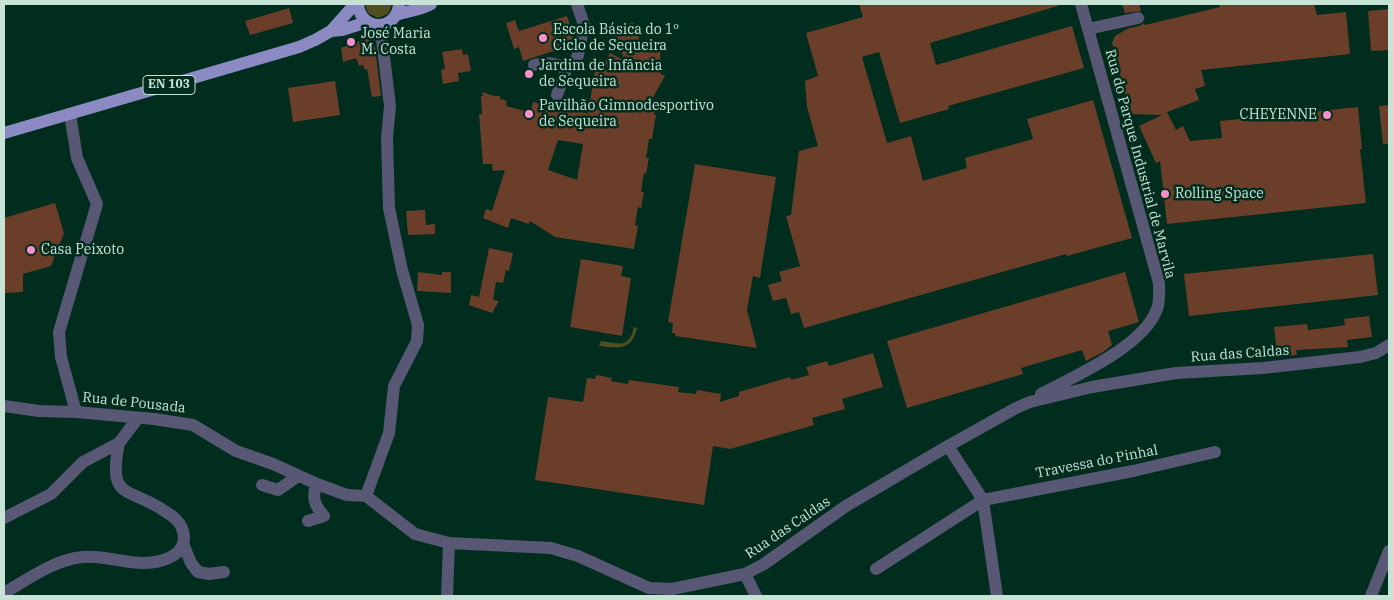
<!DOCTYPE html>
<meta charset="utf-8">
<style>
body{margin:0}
#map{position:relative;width:1393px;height:600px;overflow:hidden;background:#002d1e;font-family:"IBM Plex Serif",serif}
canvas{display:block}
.frame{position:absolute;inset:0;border:5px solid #c7e3d5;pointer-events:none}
</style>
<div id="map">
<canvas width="1393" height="600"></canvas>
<div class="frame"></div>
</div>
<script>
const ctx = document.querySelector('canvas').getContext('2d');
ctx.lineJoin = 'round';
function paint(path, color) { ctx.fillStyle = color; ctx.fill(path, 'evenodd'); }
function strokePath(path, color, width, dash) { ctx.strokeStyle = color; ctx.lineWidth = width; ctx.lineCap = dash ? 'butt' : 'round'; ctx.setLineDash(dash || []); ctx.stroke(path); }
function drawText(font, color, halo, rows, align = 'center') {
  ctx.font = font + ' "IBM Plex Serif",serif'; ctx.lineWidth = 5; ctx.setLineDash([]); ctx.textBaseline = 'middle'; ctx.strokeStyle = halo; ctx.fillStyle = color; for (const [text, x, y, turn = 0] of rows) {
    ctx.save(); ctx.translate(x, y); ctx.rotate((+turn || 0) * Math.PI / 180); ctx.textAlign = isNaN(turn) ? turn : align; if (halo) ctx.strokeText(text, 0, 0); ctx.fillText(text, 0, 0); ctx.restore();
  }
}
paint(new Path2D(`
 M365,4H392L388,14L378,18L368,13Z
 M634,327L637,328C631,351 620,348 599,346L601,341C618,343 629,350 634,327Z`), '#514e21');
paint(new Path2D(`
 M859,4H1058V6L930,43L936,65L1072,26L1084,68L948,106L949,109L900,123L879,52L862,57L887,143L911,136L923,181L967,168L965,158L1033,139L1027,119L1093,100L1132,238L1067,256L1066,254L804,328L799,312L791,314L786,298L773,301L768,285L782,281L779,272L800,266L786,216L791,215L799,151L818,146L807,107L805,81L818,76L806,33L863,17Z
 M1122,4H1139L1141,11L1125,13Z
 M1219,4H1314L1317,15L1346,12L1350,54L1201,70L1205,86L1195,89L1199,100L1167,112L1176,130L1183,126L1190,141L1222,138L1220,121L1358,107L1362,149H1360L1366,203L1167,224L1160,161L1156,163L1139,126L1162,115L1130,114L1112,43L1115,36L1129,28L1140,26L1144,23L1145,25L1220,7Z
 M289,8L293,23L250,35L245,21Z
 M1389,9V50L1371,51L1368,11Z
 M567,16L571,28L575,27L572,45L523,61L519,47L514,49L506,23L515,20L519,31Z
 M633,22L643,49L660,48L661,74L665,76L647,108L655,109L654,115H656L652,139H649L646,158H649L646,174L644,173L641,192H644L641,208L638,207L635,225L638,226L634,249L555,237L530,221L529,224L511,218L508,228L483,218L486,209L492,211L505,170L493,171L492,164H483L479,114H482L481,96H483L482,92L494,96H500V99L507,101L506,106L525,111L526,109L531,111L533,102L541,104L543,100L588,114L595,70L599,72L610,53L625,61L613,30ZM558,140L583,144L577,180L548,170Z
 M371,37L375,47L381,96L372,97L367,69L365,70L363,65L359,66L356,58L343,62L341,48Z
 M462,49L463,55L468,54L471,71L458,73L459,81L443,84L441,70L445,69L442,52Z
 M335,81L340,115L293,122L288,88Z
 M1389,105V144H1383L1379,106Z
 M695,164L776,177L760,278L753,276L747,310L757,348L675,336V333H672L673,323L668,322Z
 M55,203L64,233L51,266L23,274V292L4,293V218Z
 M425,210L426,225L435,224V234L408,235L406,211Z
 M489,248L513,253L509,271L506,270L503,283L496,282L493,300L499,301L492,313L469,305L471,295L479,297Z
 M1373,254L1378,295L1189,316L1184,274Z
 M581,259L623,266L621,276L631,278L622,336L570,327Z
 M418,272L442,275V272H451V293L417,291Z
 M1125,272L1139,322L1108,331L1112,345L1103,352L1086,361L1082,350L1021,368L1023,374L907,408L887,341Z
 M1369,316L1372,337L1347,340L1348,347L1296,350L1297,355L1287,356V351L1277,352L1274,327L1307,324L1308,330L1325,328L1345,325L1344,319Z
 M873,353L883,387L842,399L845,409L812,418L814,425L730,449L713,446L704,505L535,480L548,397L583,402L587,378L595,379L596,375L612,378L611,381L628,384L629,380L679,387L678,392L696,394L697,390L721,394L720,402L739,396V392L790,377L791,380L809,375L806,367L827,361L829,366Z`), '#6b3e2a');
strokePath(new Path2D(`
 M1088,29L1138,18
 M534,65C547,62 554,63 567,68L574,63L578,55L584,25L577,4
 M557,95L567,68
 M70,114L77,158L97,204L59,332L61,357L76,412
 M1041,394C1075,376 1144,346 1157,309C1160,302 1159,291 1159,283L1081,4
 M4,406L39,411L76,412L154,419L193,425L236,451L273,464L317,484L347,495L366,496
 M948,446L983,500L997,596
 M262,485L278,490L298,476
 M366,496L415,534L449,543L551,548L578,556L649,588L672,589L745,574L764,564L846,506L948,446L1016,408L1030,402L1092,387L1176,373L1263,368L1360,357L1376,353L1389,345
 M366,496L389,433L394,386L417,341L418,325L402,270L389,208L387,138L390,106L382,40L373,25
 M4,518L51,494L83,462L119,443L138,418
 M308,521L324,516C315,506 311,497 317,484
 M184,546L191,563L198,572L209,574L224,572
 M876,569L983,500L1133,471L1215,452
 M745,574L756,596
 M4,593C28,579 54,560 82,557C103,555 123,563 143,563C163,563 192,554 182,528C179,521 173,516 166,512C129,486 107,502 119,443
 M447,596L449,543
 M1371,596L1389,551`), '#585874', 12);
strokePath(new Path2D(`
 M358,4C360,32 397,32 399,4
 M396,15C408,11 421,10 431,4
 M331,31L342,30L367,22
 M4,133L299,47L315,40L331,31L355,4`), '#8c8ac3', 12);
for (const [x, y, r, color] of [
 [543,38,5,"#f890cc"],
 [351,42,5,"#f890cc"],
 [529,74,5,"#f890cc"],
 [529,114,5,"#f890cc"],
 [1327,115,5,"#f890cc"],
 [1165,194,5,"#f890cc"],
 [31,250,5,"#f890cc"]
]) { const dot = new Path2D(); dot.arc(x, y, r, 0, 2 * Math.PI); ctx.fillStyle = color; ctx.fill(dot); strokePath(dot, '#002d1e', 2); }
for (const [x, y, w] of [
 [169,85,52]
]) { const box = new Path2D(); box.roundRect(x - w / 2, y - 9.5, w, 19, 4); ctx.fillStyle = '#002d1e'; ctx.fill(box); strokePath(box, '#c7e3d5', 1); }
drawText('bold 12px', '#c7e3d5', null, [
 ["EN 103",169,85]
]);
drawText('14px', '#c7e3d5', '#002d1e', [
 ["Escola Básica do 1º",553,30],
 ["Ciclo de Sequeira",553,46],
 ["José Maria",361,34],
 ["M. Costa",361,50],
 ["Jardim de Infância",539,66],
 ["de Sequeira",539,82],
 ["Pavilhão Gimnodesportivo",539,106],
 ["de Sequeira",539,122],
 ["CHEYENNE",1317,115,"right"],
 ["Rolling Space",1175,194],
 ["Casa Peixoto",41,250]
], 'left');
drawText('14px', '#c7e3d5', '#002d1e', [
 ["Rua do Parque Industrial de Marvila",1140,164,75],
 ["Rua das Caldas",1240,354,-4],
 ["Rua de Pousada",134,403,6],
 ["Travessa do Pinhal",1097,462,-11],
 ["Rua das Caldas",788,528,-34]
]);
</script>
